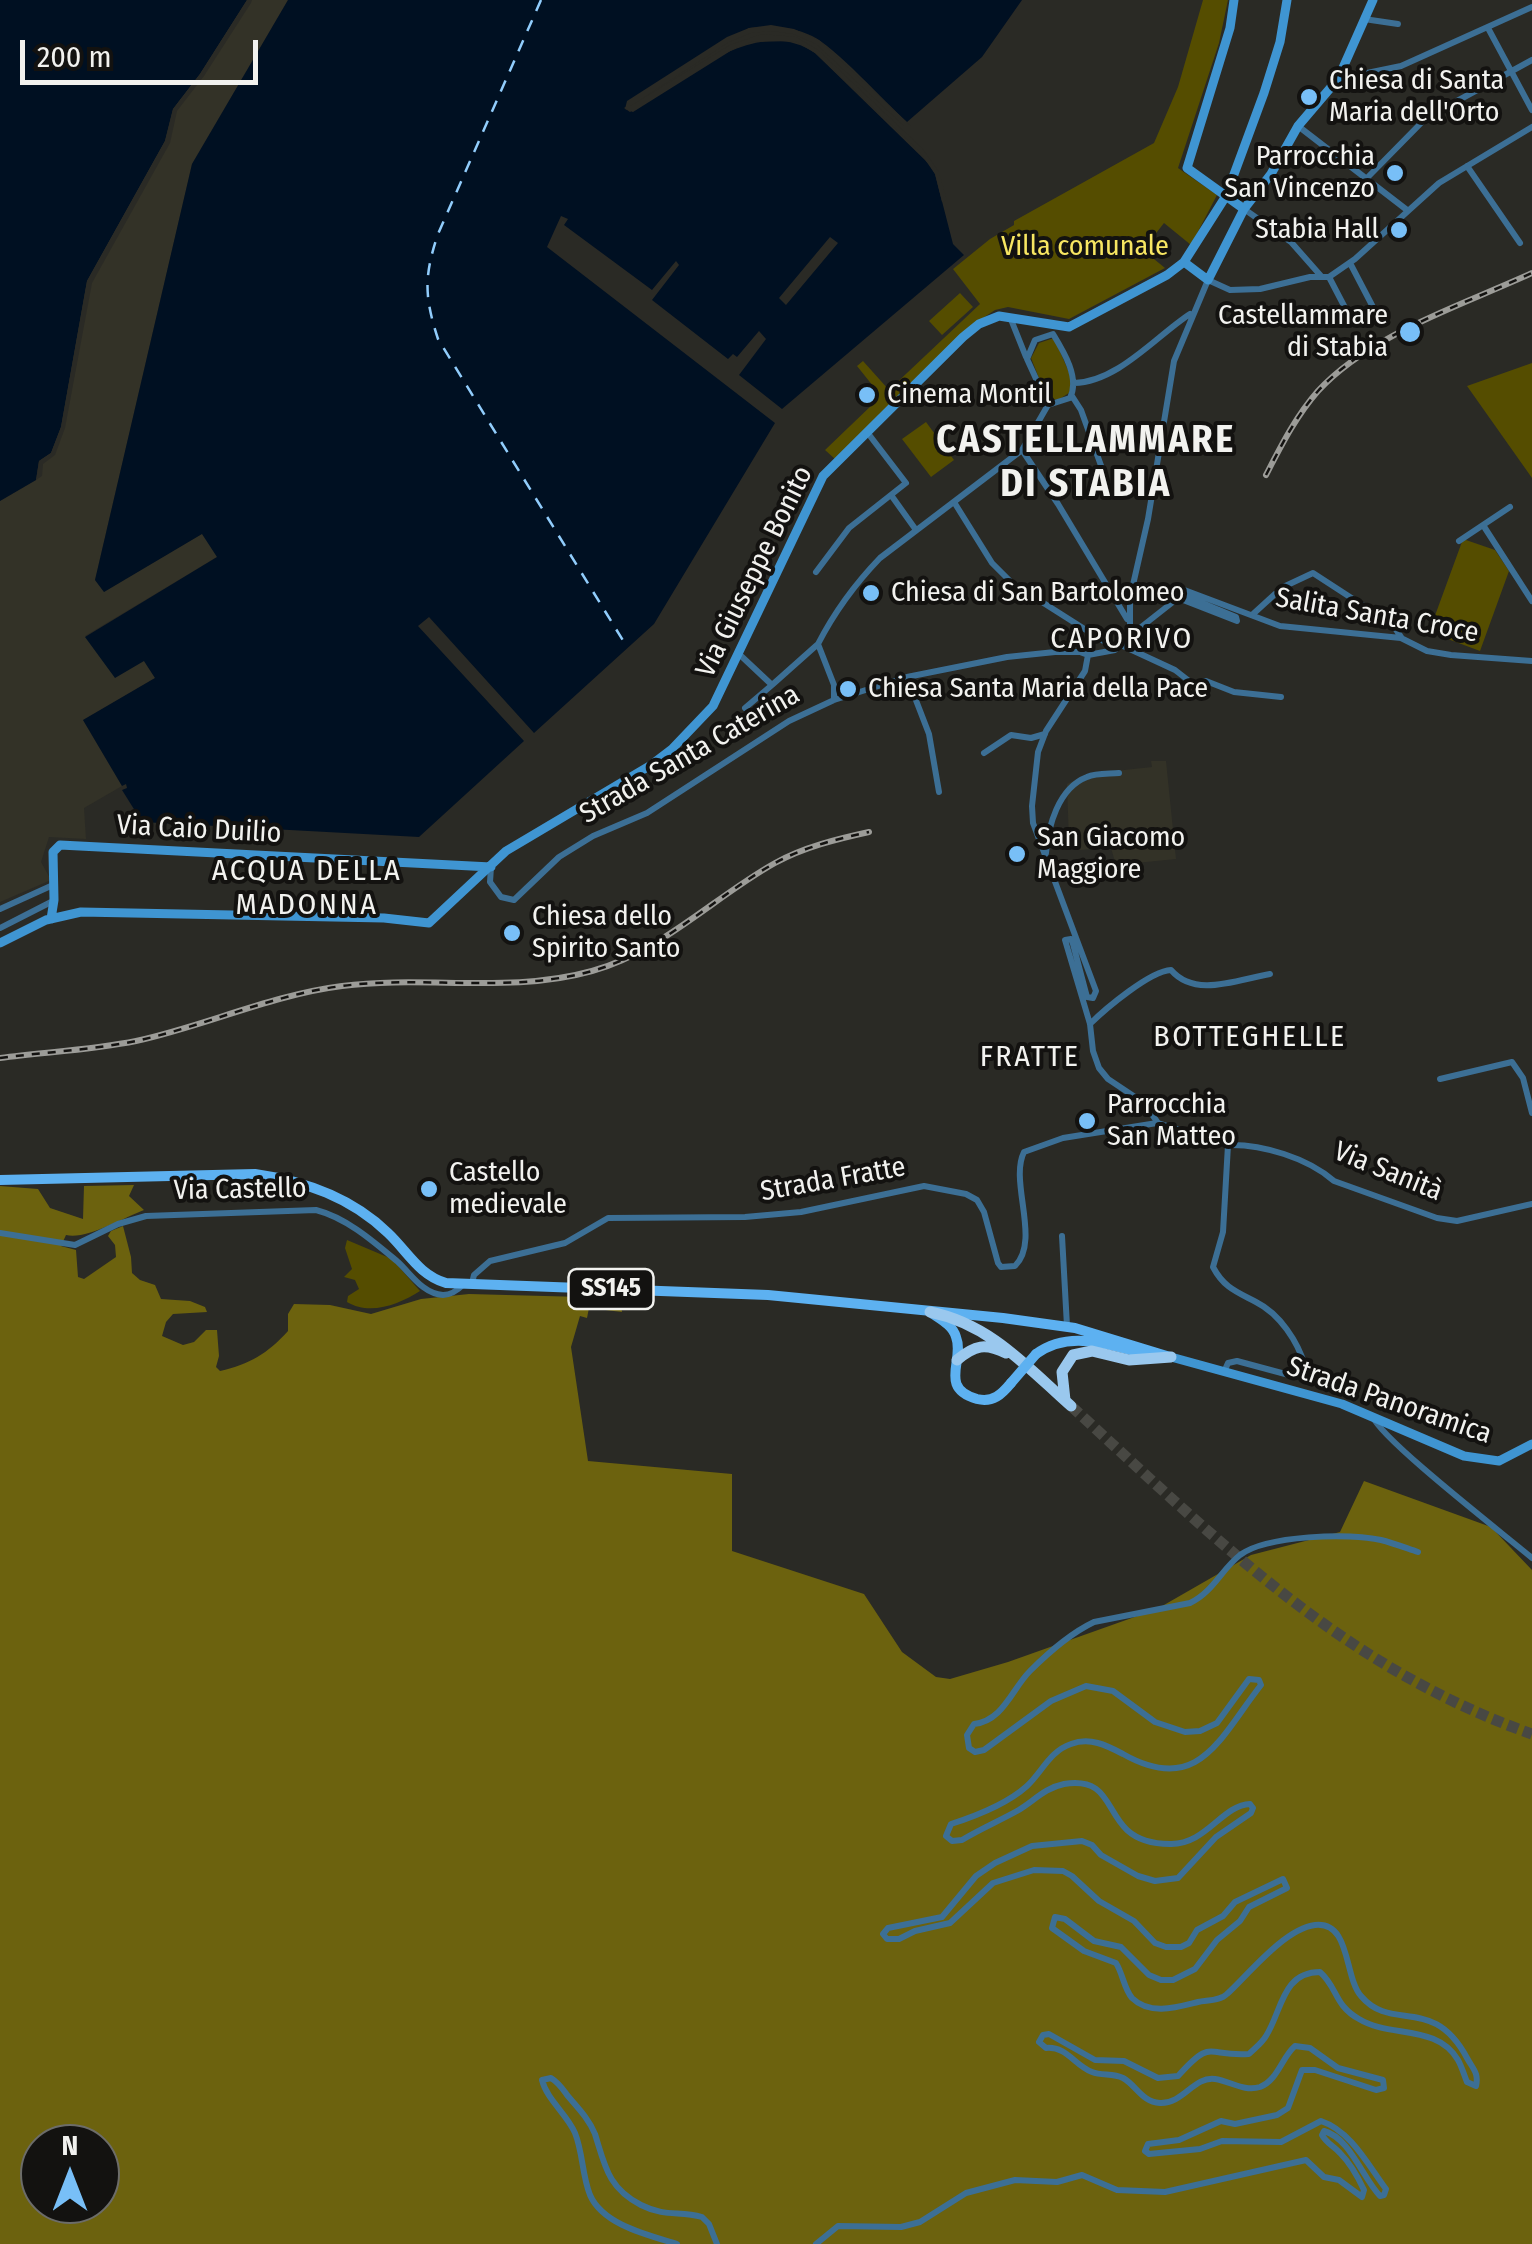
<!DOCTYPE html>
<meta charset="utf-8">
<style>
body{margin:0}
#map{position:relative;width:1532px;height:2244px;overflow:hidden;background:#2a2a25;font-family:"Fira Sans Condensed",sans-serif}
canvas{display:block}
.north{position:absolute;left:20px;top:2124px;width:100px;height:100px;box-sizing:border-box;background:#131210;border:2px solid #6c6c69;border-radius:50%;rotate:0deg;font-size:28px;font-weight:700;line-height:40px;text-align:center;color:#f2f2ef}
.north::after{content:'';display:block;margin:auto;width:35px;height:45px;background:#78bff7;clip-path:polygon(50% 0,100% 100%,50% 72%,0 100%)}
.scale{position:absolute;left:20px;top:40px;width:238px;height:45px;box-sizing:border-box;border:5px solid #f2f2ef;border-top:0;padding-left:12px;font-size:30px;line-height:35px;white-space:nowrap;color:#f2f2ef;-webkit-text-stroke:8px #131210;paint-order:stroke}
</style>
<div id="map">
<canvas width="1532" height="2244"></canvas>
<div class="north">N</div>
<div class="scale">200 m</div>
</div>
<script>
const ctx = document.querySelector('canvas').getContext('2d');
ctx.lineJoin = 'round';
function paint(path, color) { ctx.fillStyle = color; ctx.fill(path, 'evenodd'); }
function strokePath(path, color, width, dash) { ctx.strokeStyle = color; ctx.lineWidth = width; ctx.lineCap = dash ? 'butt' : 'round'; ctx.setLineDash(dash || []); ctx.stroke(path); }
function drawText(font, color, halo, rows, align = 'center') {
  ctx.font = font + ' "Fira Sans Condensed",sans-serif'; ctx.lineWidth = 8; ctx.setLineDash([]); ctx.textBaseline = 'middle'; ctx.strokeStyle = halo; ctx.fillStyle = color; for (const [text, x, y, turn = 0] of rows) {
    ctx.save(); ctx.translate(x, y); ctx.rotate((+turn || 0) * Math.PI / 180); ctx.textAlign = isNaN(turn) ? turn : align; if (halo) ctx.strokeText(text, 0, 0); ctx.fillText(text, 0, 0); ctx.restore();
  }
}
paint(new Path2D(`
 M247,0H288L192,164L95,580L104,592L203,533L217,557L85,636L144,661L155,678L83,720L122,786L84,808L86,839L49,837L41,862L51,880L0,902V501L36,480L87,281L173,109Z
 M1151,761H1166L1176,859L1116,865L1111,848L1078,850L1077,841L1069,842L1067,784L1087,774L1152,767Z`), '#333227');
paint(new Path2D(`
 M1203,0H1228L1219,43L1178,168L1217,195L1191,245L1164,223L1143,250L1165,268L1069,319L1008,307L995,310L980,320L835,459L825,450L874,403L873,386L857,366L863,361L889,390L980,304L953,269L990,239L1014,225V221L1154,143L1178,87Z
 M960,293L973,307L942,335L929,321Z
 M1054,338L1072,379V391L1058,400L1047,398L1031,358L1039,343Z
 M1532,363V478L1467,386Z
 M926,422L954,460L931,477L902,439Z
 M1463,539L1495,550L1509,571L1480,651L1429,632Z
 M347,1240L392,1259L420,1291C400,1304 370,1316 347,1302L348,1296L359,1289L355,1280L344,1277L352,1269L345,1248Z`), '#554d00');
paint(new Path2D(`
 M134,1185L129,1196L144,1210C123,1218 86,1240 66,1235L61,1246L76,1250L78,1277L84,1279L116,1257L115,1245L108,1236L111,1231L123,1226L131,1257L132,1273L140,1280L155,1285L161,1299L190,1301L205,1307L207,1312L173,1314L166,1322L162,1336L183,1345L194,1342L206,1330H217L219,1356L216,1367L220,1371C250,1364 267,1354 288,1331V1314L294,1304L330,1305L371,1314L421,1299L469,1294L620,1298L622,1312L589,1308L587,1318L580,1316L571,1347L588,1461L732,1474V1551L864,1594L902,1652L936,1677L950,1679L1008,1662L1157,1609L1251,1555L1340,1532L1364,1481L1491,1527L1532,1570V2244H0V1186L38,1189L50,1208L83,1219L84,1186ZM40,2144H100V2204H40Z`), '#6c620e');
paint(new Path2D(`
 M0,0H247L200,74L173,109L165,141L87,281L61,427L51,453L39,461L36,480L0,501Z
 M288,0H1022L982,57L907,122C885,102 835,47 812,36C792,26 771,26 749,28L624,108L630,112C680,81 757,13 815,53L929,164L935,174L953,244L964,255L782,409L739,375L766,339L759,331L737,357L733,354L728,359L652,300L679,265L676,261L652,290L564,225L568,219L561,216L547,247L775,423L654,624L534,733L429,617L418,626L524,741L419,837L142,822L122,790L127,788L126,784L122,786L83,720L155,678L144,661L115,678L85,637L217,557L202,534L104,592L95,580L192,164Z`), '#001022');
paint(new Path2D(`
 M247,0H252L251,3L204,76L177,111L170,143L92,283L65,428L55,455L43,464L42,476L36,480L39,461L51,453L61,427L87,281L165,141L173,109L200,74Z
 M771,25L794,29L819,40L911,126H904L816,44L793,34L771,31L751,33L729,42L629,107L730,45L762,34L796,37L818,50L922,148L939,172L947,200L942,202L935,174L919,151L815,53L795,41L751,42L732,50L633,112L625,109L627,101L727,37L749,28Z
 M830,237L838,243L786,305L779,298Z`), '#2a2a25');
strokePath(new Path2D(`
 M541,0L438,234C424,276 424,296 438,339L627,647`), '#91cdfc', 2.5, [12, 10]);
strokePath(new Path2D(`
 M1071,1406C1216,1539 1342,1667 1532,1734`), '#484843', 11, [11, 5.5]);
strokePath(new Path2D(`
 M1364,19L1398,24
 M1488,28L1532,110
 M1338,79L1401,66L1532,7
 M1298,126L1407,210
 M1467,166L1520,243
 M1366,179L1426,118L1532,60
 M1244,209L1291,242L1321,276
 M1329,277L1353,323L1374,309L1350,263
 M1010,317L1026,357
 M1053,334C1064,352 1080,378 1070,398L1048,405L1027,359L1035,340Z
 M1074,383C1118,382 1156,336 1190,314
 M1072,396L1081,410L1108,485
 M1022,450L1058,504L1127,619
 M891,495L916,530
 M954,502L992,563L1012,583L1116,649
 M1510,507L1483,525L1532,601
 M1459,541L1483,525
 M816,572L849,528L906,483L867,432
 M1281,588L1313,573L1393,625L1401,637
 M1252,615L1275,594
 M1131,635L1178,598L1237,621L1236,617L1178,593L1179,588L1280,626L1401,638L1427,651L1451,655L1532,661
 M818,644C835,611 854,585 880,558L1022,450L1048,405
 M818,644L834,685V700
 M1121,645L1175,670L1193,684L1206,681L1234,692L1281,697
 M739,654L772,685L818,644
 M1088,655L1085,671L1046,731L1038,752L1032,806L1033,823L1096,991L1093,998L1087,997L1073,944L1071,939L1065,940L1090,1024L1093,1051L1099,1068L1108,1079L1144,1103L1158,1123L1228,1145L1223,1232L1213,1267C1224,1288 1237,1292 1256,1302C1280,1314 1298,1342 1305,1366L1299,1373L1289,1375L1237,1361L1228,1363L1224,1372
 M907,677L929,734L939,792
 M745,708L772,685
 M984,753L1011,735L1031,738L1045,734
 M1046,853C1048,827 1058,788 1087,777C1096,773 1109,774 1119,773
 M491,867L490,882L501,897L514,900L559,857L593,836L647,813L789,721L834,700L907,677L1007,657L1055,652H1080L1088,655L1115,650L1130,635V598L1148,519L1174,361L1208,280L1230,290L1260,289L1310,277H1329L1355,259L1439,183L1532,127
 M0,909L53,885
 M0,928L53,901
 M1090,1024C1105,1009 1150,971 1171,970C1195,998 1236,980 1270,974
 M1440,1079L1512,1062L1523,1078L1532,1113
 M1228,1145C1262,1144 1308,1158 1334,1181L1437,1218L1457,1221L1532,1204
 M0,1233L75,1245L118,1224L146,1216L316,1210C347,1218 374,1242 398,1262C411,1274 423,1294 443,1295C451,1295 458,1290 464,1284
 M1062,1236L1067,1326
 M472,1283L474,1275L490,1261L565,1243L608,1218L745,1217L801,1212L924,1186L966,1194L977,1200L984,1212L998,1263L1001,1267L1015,1266C1041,1240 1009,1182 1024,1152L1063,1138L1157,1123
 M1373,1417C1382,1440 1505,1535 1532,1558
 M677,2244C648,2235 603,2225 590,2195C582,2175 583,2153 575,2133C567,2114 547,2100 542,2080L551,2078C559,2083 562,2088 567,2095C578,2108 589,2119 595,2134C605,2166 608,2188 641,2205C667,2218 679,2210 702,2217L709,2224L717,2244
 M816,2244L838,2226L901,2227L920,2222L966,2193L1015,2180L1057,2182L1082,2175L1117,2190L1165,2192L1306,2160L1324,2177L1339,2180L1362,2197L1364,2190C1358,2177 1350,2163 1340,2153C1333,2145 1327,2144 1322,2135L1324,2131C1350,2138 1362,2177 1380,2196L1384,2195L1386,2189C1368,2165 1351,2131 1321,2121L1281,2142L1222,2141L1200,2149L1149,2154L1145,2151L1148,2144L1179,2140L1221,2121L1235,2124L1277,2115L1288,2108L1302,2070H1315L1376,2090L1384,2088L1383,2080L1338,2068L1310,2048L1295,2046C1282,2057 1278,2080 1260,2087C1244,2092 1230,2081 1215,2079C1194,2076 1183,2104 1160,2103C1142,2102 1136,2085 1123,2078C1113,2073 1102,2076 1092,2072C1074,2065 1067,2046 1046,2048L1039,2042L1043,2035L1049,2034L1095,2060L1124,2061L1158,2078L1178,2076C1213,2037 1206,2057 1249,2054C1255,2048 1262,2043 1266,2036C1282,2011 1282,1972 1320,1972C1338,1988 1334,2005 1359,2019C1390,2038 1437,2024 1458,2060C1462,2067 1464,2075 1467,2082L1476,2086C1479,2073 1473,2069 1467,2058C1433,1994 1392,2033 1361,1996C1344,1977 1351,1921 1315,1925C1284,1929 1248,1975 1227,1994C1220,2001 1207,2000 1198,2002C1178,2007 1150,2016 1132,1998C1124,1989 1123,1974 1116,1963L1084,1951L1052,1928L1055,1917L1065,1919L1094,1941L1121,1947L1149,1975L1161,1980H1173L1195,1969L1217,1940L1240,1921L1249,1907L1287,1888L1283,1879L1235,1902L1223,1916L1197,1930L1189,1943L1181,1947H1166L1155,1943L1134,1921L1099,1901L1072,1876L1063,1871L1034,1870L993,1883L950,1923L915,1931L899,1939H887L883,1934L888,1928L942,1917L976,1876L995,1863L1032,1846L1082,1841L1092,1845L1101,1855L1138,1876L1155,1881L1178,1878L1216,1837L1251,1813L1253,1808L1250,1804C1222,1805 1206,1845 1170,1844C1155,1844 1139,1841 1127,1830C1105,1809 1108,1777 1064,1784C1044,1788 1033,1802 1017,1811C999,1821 980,1829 962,1840L952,1841L946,1836L951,1824C976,1816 1007,1804 1027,1786C1042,1772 1050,1751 1071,1744C1090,1737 1106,1745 1123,1754C1199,1797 1220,1737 1261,1685L1259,1680L1249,1679L1217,1723L1200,1731L1185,1732L1155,1722L1113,1691L1086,1686L1051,1701L984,1750L975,1752L969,1748L967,1735L974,1724C1003,1721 1012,1689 1030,1671C1048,1653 1071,1633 1094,1622L1190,1603C1213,1592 1221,1570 1240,1555C1267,1535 1349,1533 1381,1540C1393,1543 1406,1548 1418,1552`), '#3c6f95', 6);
strokePath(new Path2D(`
 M1244,209L1271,174L1298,126L1338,79L1373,0
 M1184,262L1208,280L1244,209L1187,168L1230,28L1234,0
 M51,919L54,900L53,852L60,845L491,867
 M0,943L46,920L81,912L384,918L429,923L506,851L651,765L672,749L713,706L823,476L963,337L979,324L999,316L1069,327L1167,275L1184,262L1226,196L1264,93L1280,42L1287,0
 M1171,1357L1342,1404L1464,1456L1499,1461L1532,1444`), '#3f95d2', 9);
strokePath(new Path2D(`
 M0,1180L255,1174C305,1181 351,1197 388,1233C408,1252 419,1275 446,1283L768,1295L1003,1318L1075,1328L1170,1357
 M933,1314C942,1320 953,1326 956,1337C965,1360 938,1388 977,1399C993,1403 1002,1394 1011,1383
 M1036,1354C1072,1328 1110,1347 1150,1354`), '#5db1f1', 10);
strokePath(new Path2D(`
 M930,1312C990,1324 1027,1367 1071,1406
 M957,1360C975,1345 985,1343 1006,1353
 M1065,1400L1062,1372L1073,1355L1092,1351L1129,1360L1171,1357`), '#9ac8ee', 11);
const rail = new Path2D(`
 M1266,475C1281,446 1296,416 1318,391C1370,334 1463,305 1532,273
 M0,1058C45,1052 92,1050 136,1041C205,1026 271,995 342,986C425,975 510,994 592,971C661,952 714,897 775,863C804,847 837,839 869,832`);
strokePath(rail, '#9c9c98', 6);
strokePath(rail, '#131210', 2.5, [8]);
strokePath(new Path2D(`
 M1011,1383L1036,1354`), '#5db1f1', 10);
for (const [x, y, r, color] of [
 [1309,97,10,"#78bff7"],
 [1395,173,10,"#78bff7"],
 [1399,230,10,"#78bff7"],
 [1410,332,12,"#78bff7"],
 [867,395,10,"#78bff7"],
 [871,593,10,"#78bff7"],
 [848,689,10,"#78bff7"],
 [1017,854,10,"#78bff7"],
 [512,933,10,"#78bff7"],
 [1087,1121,10,"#78bff7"],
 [429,1189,10,"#78bff7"]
]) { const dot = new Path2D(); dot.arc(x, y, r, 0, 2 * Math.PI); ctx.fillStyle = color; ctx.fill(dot); strokePath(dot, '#131210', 4); }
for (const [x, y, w] of [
 [611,1289,85]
]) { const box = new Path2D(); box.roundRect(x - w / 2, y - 20, w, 40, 8); ctx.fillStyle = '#131210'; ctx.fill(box); strokePath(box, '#f2f2ef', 2.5); }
drawText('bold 25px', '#f2f2ef', null, [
 ["SS145",611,1289]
]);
drawText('28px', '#f2f2ef', '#131210', [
 ["Chiesa di Santa",1329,81],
 ["Maria dell'Orto",1329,113],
 ["Parrocchia",1375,157,"right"],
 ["San Vincenzo",1375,189,"right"],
 ["Stabia Hall",1379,230,"right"],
 ["Castellammare",1388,316,"right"],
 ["di Stabia",1388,348,"right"],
 ["Cinema Montil",887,395],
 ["Chiesa di San Bartolomeo",891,593],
 ["Chiesa Santa Maria della Pace",868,689],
 ["San Giacomo",1037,838],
 ["Maggiore",1037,870],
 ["Chiesa dello",532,917],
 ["Spirito Santo",532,949],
 ["Parrocchia",1107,1105],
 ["San Matteo",1107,1137],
 ["Castello",449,1173],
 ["medievale",449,1205]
], 'left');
drawText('28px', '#f7e662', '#131210', [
 ["Villa comunale",1085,247]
]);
drawText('28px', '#f2f2ef', '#131210', [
 ["Via Giuseppe Bonito",755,572,-64],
 ["Salita Santa Croce",1377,616,10],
 ["Strada Santa Caterina",690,755,-30],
 ["Via Caio Duilio",199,830,3],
 ["Via Sanità",1388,1172,22],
 ["Strada Fratte",833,1180,-10],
 ["Via Castello",240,1190,-1],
 ["Strada Panoramica",1389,1401,19]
]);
ctx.letterSpacing = '2.5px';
drawText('30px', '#f2f2ef', '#131210', [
 ["CAPORIVO",1122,640],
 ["ACQUA DELLA",307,872],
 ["MADONNA",307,906],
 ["BOTTEGHELLE",1250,1038],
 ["FRATTE",1030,1058]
]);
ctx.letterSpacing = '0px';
ctx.letterSpacing = '2.5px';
drawText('bold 38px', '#f2f2ef', '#131210', [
 ["CASTELLAMMARE",1086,441],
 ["DI STABIA",1086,485]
]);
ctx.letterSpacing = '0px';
</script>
